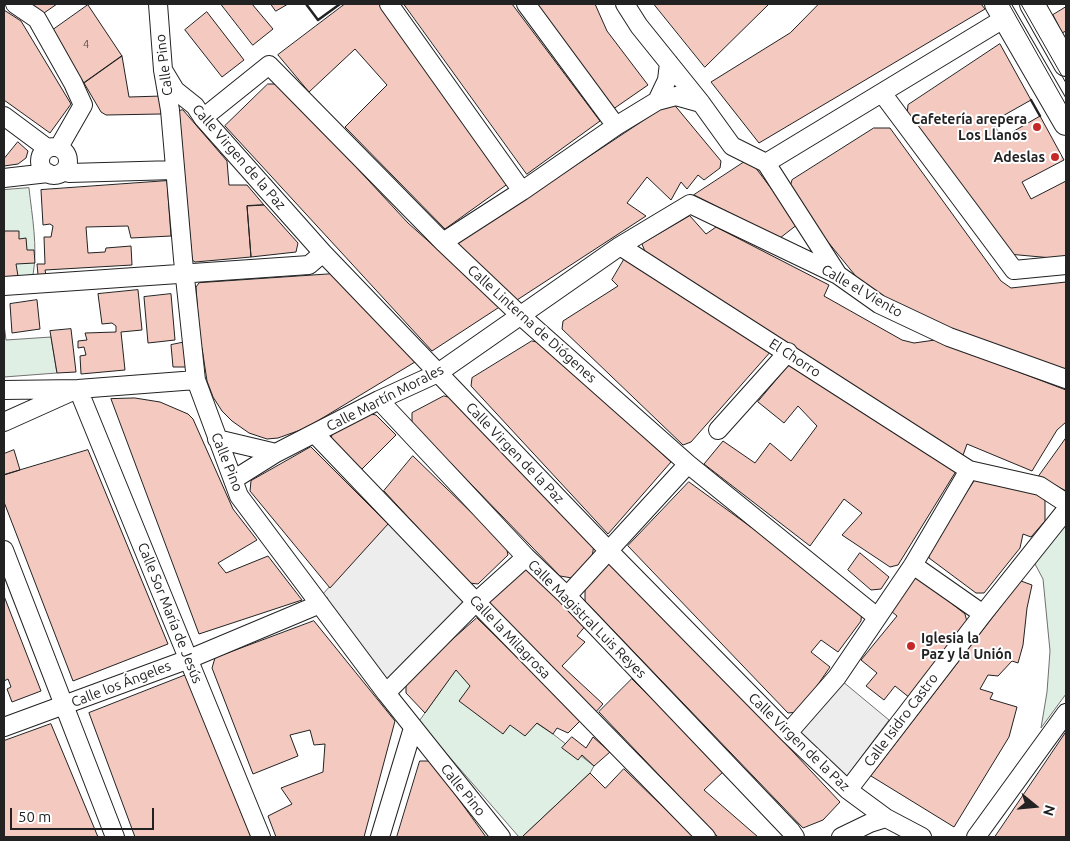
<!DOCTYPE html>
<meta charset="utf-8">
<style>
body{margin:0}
#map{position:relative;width:1070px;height:841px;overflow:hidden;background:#fff;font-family:Ubuntu,sans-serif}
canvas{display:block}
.frame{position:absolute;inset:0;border:5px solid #222;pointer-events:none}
.north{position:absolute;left:1010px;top:781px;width:50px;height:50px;-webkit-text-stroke:4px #fff;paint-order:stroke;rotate:107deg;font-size:14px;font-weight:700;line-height:20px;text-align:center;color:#222}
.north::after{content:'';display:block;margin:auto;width:18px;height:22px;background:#222;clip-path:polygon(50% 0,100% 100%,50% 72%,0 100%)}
.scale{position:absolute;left:10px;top:808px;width:144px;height:22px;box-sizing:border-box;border:2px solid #222;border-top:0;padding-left:6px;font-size:15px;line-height:18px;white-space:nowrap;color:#222;-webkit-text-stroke:4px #fff;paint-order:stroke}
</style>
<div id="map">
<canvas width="1070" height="841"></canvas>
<div class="frame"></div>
<div class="north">N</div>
<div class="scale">50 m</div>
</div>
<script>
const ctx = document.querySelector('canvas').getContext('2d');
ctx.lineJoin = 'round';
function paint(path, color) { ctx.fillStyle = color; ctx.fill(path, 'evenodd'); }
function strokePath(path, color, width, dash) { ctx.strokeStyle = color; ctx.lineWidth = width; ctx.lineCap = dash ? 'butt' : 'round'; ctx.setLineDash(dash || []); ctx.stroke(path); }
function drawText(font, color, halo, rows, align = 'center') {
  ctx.font = font + ' Ubuntu,sans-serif'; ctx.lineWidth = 4; ctx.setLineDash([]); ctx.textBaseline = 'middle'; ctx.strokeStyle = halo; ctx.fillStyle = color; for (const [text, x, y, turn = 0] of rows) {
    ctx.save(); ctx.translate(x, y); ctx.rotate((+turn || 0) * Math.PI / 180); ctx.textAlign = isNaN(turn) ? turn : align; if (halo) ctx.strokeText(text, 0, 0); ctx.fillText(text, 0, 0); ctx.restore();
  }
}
const green = new Path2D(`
 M29,188C32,216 38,247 33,275L4,277V190Z
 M4,324L6,340L51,337L57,373L4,377Z
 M1066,525V694L1041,728L1047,692L1050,651L1043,579L1035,564L1046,547Z
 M456,670L553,734L594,766L590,773L522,837H519L419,722Z`);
paint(green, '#e0efe3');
strokePath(green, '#6f6f6f', 1);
const parking = new Path2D(`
 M394,517L476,602L386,693L317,601Z
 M842,681L889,720L847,776L842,775L800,733Z`);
paint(parking, '#ededed');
strokePath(parking, '#6f6f6f', 1);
const building = new Path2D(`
 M30,4H57L44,13Z
 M221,4H252L273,29L253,45Z
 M271,4H288L276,11Z
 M345,4H379L509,183L445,229L345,127L387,85L355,49L309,92L278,55Z
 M404,4H512L600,121L527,174Z
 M532,4H595L607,31L648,85L609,112Z
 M654,4H769L705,67Z
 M819,4H981L985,9L759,143L711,82L790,33Z
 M88,5L122,56L84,83L50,32Z
 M1066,7V31L1062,33L1053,15Z
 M4,10L21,21L71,104L50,133L4,100Z
 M207,12L244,60L222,77L185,30Z
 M1000,44L1031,100L992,122L1002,138L1040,116L1064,160L1022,182L1031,199L1066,181V258L1063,259L1008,254L907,115L908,105Z
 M122,56L129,97L162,96L161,114L106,115L101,112L84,83Z
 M268,84H279L408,223L501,306L432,351L225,126Z
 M672,102L721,161L720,168L704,180L698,175L687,189L681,182L671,200L647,177L627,203L646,216L517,300L456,245Z
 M183,110L227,161L229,185H247L264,205L247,206L251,257L195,262L192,260L179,111Z
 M874,128H890L1001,281L1011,288L1066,282V373L942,328L872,296L797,204L790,187L792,180Z
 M18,142L28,151L26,158L18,164L4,166V159Z
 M749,159L798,224L780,238L694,195Z
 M167,181L171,236L131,238L128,226L86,227L88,253L105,252L106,248L131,246L132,265L45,270L46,275H38L37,264H45L44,237H51L53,226L50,224L43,225L41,190Z
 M264,205L298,243L296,252L251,257L247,206Z
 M690,216L706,234L716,227L829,285L824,296L902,340L914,343L935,340L1066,390V422L1057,430L1032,471L967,444L961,461L646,254L642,244Z
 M5,231H19V239L26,238L27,250H34L35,263L16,264L18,276L4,277Z
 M625,258L772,350L691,442L683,445L562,329L563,321L618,286L612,280Z
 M332,274L415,362L306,428L278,438L267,439L249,433L232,421L222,411L213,397L207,381L202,348H200L196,287L199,283Z
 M138,290L142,330L121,332L125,370L81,374L80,356L86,355L84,347L78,348V341L87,340L85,333L116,332V326L112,323L102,324L98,294Z
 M171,294L175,340L148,343L144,297Z
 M37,300L40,329L12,333L10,304Z
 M71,329L76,372L57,373L50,331Z
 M532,341L542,343L671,462L608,534L471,386L472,378Z
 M186,342L187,367H173L171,345Z
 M789,365L958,468L898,565L890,567L842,535L862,513L844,499L810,546L704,464L723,441L755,463L770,443L791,461L817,426L798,406L784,423L758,402Z
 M444,396L456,399L594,545L592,557L572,578L560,576L412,423V413Z
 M135,398L160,402L188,414L193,419L233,509L257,540L218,563L226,573L268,556L302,600L199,634L111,399Z
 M366,413L376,415L396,435L359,472L331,442L332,433Z
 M1066,438V491L1039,476Z
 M311,447L388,524L330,588L250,491L251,481Z
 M14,450L20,470L4,475V454Z
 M88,450L168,644L73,681L4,502V475Z
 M413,456L506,546L508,555L478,584L469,583L384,491Z
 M975,480L1045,496V521L1031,537L1023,534L1020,548L984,593H976L929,558V550Z
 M689,482L862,608L861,621L838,652L821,640L811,652L830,667L799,712L788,713L628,546Z
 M860,553L889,577L881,589L871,590L848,570Z
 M607,564L619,566L840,802L823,820L803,828L585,601V588Z
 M527,567L587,624L577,636L585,642L562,666L603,704L594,714L488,604Z
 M917,576L965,614L967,622L910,698L895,686L884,700L866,686L877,673L861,660L897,616L891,611L910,579Z
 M1021,581L1032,585L1027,608L1023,645L1018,663L1012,661L998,676L988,675L980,689L993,693L990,699L1017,707L1009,737L954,827L871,776Z
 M4,596L41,691L12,702L7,689L11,687L8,679L4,681Z
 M477,618L581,720L568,733L557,728L553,734L537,723L525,736L510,725L503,734L459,701L470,686L456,670L425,713L406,693V681Z
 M314,621L395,721L364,837H276L268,816L292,804L281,788L323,772L325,744L314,745L310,730L290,735L298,756L253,774L212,668L215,658Z
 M186,675L251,837H135L89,713Z
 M632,679L724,771L704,790L758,837H718L599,712Z
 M51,724L98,837H4V741Z
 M1066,732V837H995Z
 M572,737L586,748L593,737L610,752L594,766L582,755L578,760L562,748Z
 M420,761H431L486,837H397Z
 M624,769L694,837H522L590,773L605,788Z`);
paint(building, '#f3c9c0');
strokePath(building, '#222', 1);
const minor = new Path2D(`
 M15,4L37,19L73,83L83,105L59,147
 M158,4L163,70L170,110L183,259L196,380L239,496L386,693L501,837
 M389,4L522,191
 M526,4L616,126
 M625,4L639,26L701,103L732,146L766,163L838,275
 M163,70L175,90L195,106L203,118L323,253L608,550L788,733L848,790L886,818L922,837
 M882,93L1014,270L1066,265
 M657,101L667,80L669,63
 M4,116L47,148
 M203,118L269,65L443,242L521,316L688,464L877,617
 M40 161a14 14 0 1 1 28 0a14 14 0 1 1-28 0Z
 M766,163L1005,18
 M65,170L69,173L175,170
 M4,178L48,173
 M443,242L522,191L616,126L657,101L676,96L701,103
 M620,246L969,470L1040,486L1066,503
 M4,286L309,265L323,253
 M78,389L261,837
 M4,390L78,389L196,380
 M379,400L526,557L567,596L791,831L795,837
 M4,422L73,391
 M718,430L788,352
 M315,434L476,602L706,837
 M217,439L276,453
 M233,480L276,453L379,400L438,373L620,246L690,204L838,275L879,304L949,337L1066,379
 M4,550L115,837
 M913,565L983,614
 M567,596L688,464
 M386,693L476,602L526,557
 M4,727L189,659L320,604
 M788,733L837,677L913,565L969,470
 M848,790L983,614L1066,510
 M380,837L413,728
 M841,837L870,823L886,818
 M976,837L1066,713`);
const secondary = new Path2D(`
 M997,4L1066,123
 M1032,4L1066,64`);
strokePath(minor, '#222', 20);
strokePath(secondary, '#222', 26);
strokePath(minor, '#fff', 18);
strokePath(secondary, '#fff', 24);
strokePath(new Path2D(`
 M1009,4L1066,105
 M1021,4L1066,83`), '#222', 1);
strokePath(new Path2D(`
 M306,4L318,20L340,4
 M1031,100L1040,116`), '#222', 2.5);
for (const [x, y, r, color] of [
 [1037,127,5,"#c62828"],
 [1055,157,5,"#c62828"],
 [911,646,5,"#c62828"]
]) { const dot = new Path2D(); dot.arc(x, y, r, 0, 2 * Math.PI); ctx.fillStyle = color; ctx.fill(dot); strokePath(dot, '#fff', 2); }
drawText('11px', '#564c4a', null, [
 ["4",86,44]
]);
drawText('14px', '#222', '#fff', [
 ["Calle Pino",164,65,-97],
 ["Calle Virgen de la Paz",239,157,49],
 ["Calle el Viento",862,291,30],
 ["Calle Linterna de Diógenes",532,324,42],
 ["El Chorro",795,358,33],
 ["Calle Martín Morales",385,398,-27],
 ["Calle Virgen de la Paz",515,453,46],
 ["Calle Pino",227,462,68],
 ["Calle Sor María de Jesús",170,613,68],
 ["Calle Magistral Luis Reyes",587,619,45],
 ["Calle la Milagrosa",510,637,46],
 ["Calle los Ángeles",121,684,-21],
 ["Calle Isidro Castro",901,720,-53],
 ["Calle Virgen de la Paz",799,742,44],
 ["Calle Pino",463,790,51]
]);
drawText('bold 14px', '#222', '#fff', [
 ["Cafetería arepera",1027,119],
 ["Los Llanos",1027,135],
 ["Adeslas",1045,157],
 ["Iglesia la",921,638,"left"],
 ["Paz y la Unión",921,654,"left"]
], 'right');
</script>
